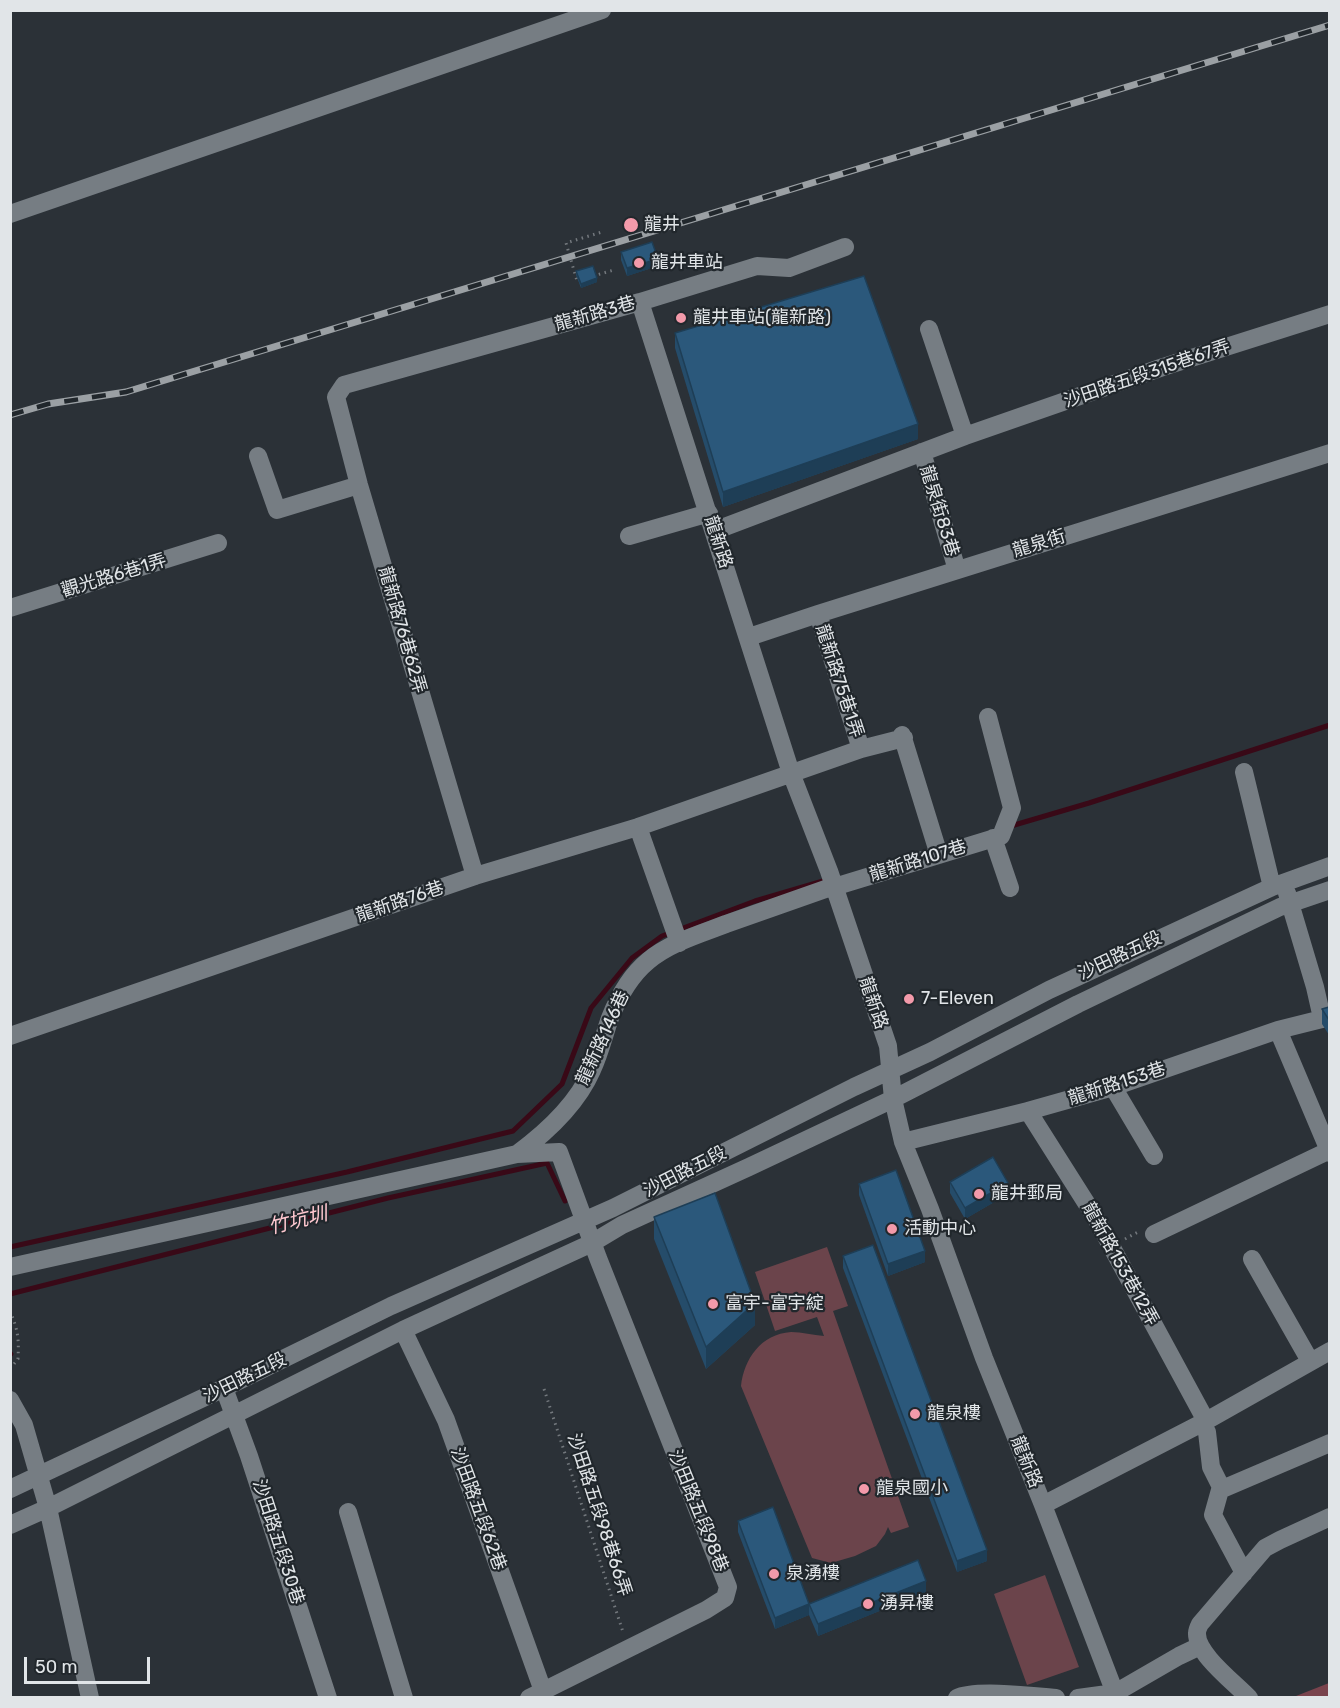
<!DOCTYPE html>
<meta charset="utf-8">
<style>
body{margin:0}
#map{position:relative;width:1340px;height:1708px;overflow:hidden;background:#2b3137;font-family:Rubik,sans-serif}
canvas{display:block}
.frame{position:absolute;inset:0;border:12px solid #e1e5e8;pointer-events:none}
.scale{position:absolute;left:24px;top:1657px;width:126px;height:27px;box-sizing:border-box;border:3px solid #e1e5e8;border-top:0;padding-left:8px;font-size:18px;line-height:21px;white-space:nowrap;color:#e1e5e8;-webkit-text-stroke:4px #21272c;paint-order:stroke}
</style>
<div id="map">
<canvas width="1340" height="1708"></canvas>
<div class="frame"></div>
<div class="scale">50 m</div>
</div>
<script>
const ctx = document.querySelector('canvas').getContext('2d');
ctx.lineJoin = 'round';
function paint(path, color) { ctx.fillStyle = color; ctx.fill(path, 'evenodd'); }
function strokePath(path, color, width, dash) { ctx.strokeStyle = color; ctx.lineWidth = width; ctx.lineCap = dash ? 'butt' : 'round'; ctx.setLineDash(dash || []); ctx.stroke(path); }
function drawText(font, color, halo, rows, align = 'center') {
  ctx.font = font + ' Rubik,"Noto Sans TC",sans-serif'; ctx.lineWidth = 4.5; ctx.setLineDash([]); ctx.textBaseline = 'middle'; ctx.strokeStyle = halo; ctx.fillStyle = color; for (const [text, x, y, turn = 0] of rows) {
    ctx.save(); ctx.translate(x, y); ctx.rotate((+turn || 0) * Math.PI / 180); ctx.textAlign = isNaN(turn) ? turn : align; if (halo) ctx.strokeText(text, 0, 0); ctx.fillText(text, 0, 0); ctx.restore();
  }
}
paint(new Path2D(`
 M827,1247L848,1306L833,1311L909,1527L891,1533L888,1527L885,1534L876,1546L855,1556L831,1563L812,1558L741,1386C744,1359 761,1334 791,1332C802,1332 813,1335 824,1336L817,1317L775,1331L755,1272Z
 M1045,1575L1079,1667L1027,1685L994,1594Z`), '#6b444b');
paint(new Path2D(`
 M1329,1683V1697H1296V1696Z`), '#79434d');
strokePath(new Path2D(`
 M1011,826L1089,803L1330,725
 M10,1247L347,1172L513,1131L562,1084L591,1008L632,958L662,936L755,901L823,881
 M10,1294L388,1198L547,1163L565,1201
 M10,1353L11,1354`), '#390917', 5);
strokePath(new Path2D(`
 M593,276L614,270
 M581,280L577,281L566,243L602,232
 M1125,1239L1138,1232
 M10,1311C18,1330 19,1338 18,1359L14,1364L10,1363
 M544,1389L623,1632`), '#73787d', 3, [1.5, 4.5]);
strokePath(new Path2D(`
 M10,214L602,10
 M640,302L791,773L829,871L888,1046L893,1099L903,1142L930,1209L984,1358L1043,1505L1115,1693L1118,1698
 M929,329L965,436
 M922,452L957,570
 M258,456L277,510L359,485
 M714,531L965,436L1163,367L1330,314
 M629,536L709,513
 M10,608L218,543
 M818,614L861,749
 M749,637L818,614L1330,453
 M902,735L939,855
 M1244,772L1272,887
 M638,827L679,943
 M993,838L1010,888
 M475,876L359,485L336,397L344,385L640,302L757,266L789,268L845,247
 M834,887L1001,836L1012,808L988,717
 M1287,893L1315,987L1322,1018
 M1278,1030L1330,1153
 M10,1036L475,876L638,827L861,749L904,738
 M1113,1087L1154,1156
 M1028,1111L1097,1220L1206,1421
 M903,1142L1028,1111L1113,1087L1278,1030L1330,1017
 M517,1154C547,1132 577,1104 592,1070C600,1053 604,1035 610,1018C618,998 631,975 648,961C669,943 700,934 726,924C762,911 798,899 834,886
 M1154,1234L1328,1151
 M1252,1259L1310,1361
 M10,1267L517,1154L559,1152L598,1258L728,1587L725,1598L706,1610L529,1698
 M403,1330L446,1420L543,1691
 M224,1388L249,1456L328,1698
 M10,1400L24,1425L48,1508L90,1698
 M1202,1423L1207,1432L1211,1467L1222,1489
 M10,1489L224,1388L391,1306L613,1208L854,1087L930,1052L1049,990L1272,887L1330,866
 M1043,1505L1206,1421L1330,1351
 M348,1512L404,1698
 M10,1525L48,1508L403,1330L592,1243L622,1225L749,1167L893,1099L1078,1004L1280,907L1330,890
 M1244,1573L1213,1515L1220,1490L1330,1443
 M957,1698C974,1689 1034,1696 1056,1698
 M1078,1698L1115,1693L1179,1656L1200,1646
 M1249,1698C1235,1683 1196,1654 1197,1633C1197,1631 1199,1626 1200,1624L1265,1548L1280,1540L1330,1517`), '#767d83', 18);
const rail = new Path2D(`
 M10,415L48,404L126,392L1330,25`);
strokePath(rail, '#9ba0a4', 7);
strokePath(rail, '#21272c', 4.5, [14]);
paint(new Path2D(`
 M621,252L658,266L627,276L621,260Z
 M576,271L597,282L581,288L576,275Z
 M675,333L918,439L723,507L675,348Z
 M1329,1007V1035L1322,1024V1009Z
 M950,1182L1008,1194L965,1219L950,1193Z
 M859,1184L925,1262L888,1276L859,1195Z
 M654,1217L755,1325L706,1369L654,1239Z
 M843,1256L987,1561L957,1572L843,1268Z
 M738,1521L809,1604L926,1592L818,1636L809,1615L775,1629L738,1532Z`), '#254c6a');
paint(new Path2D(`
 M658,259V266L627,276V268Z
 M597,278V282L581,288V284Z
 M918,424V439L723,507V492Z
 M1008,1183V1194L965,1219V1208Z
 M925,1251V1262L888,1276V1264Z
 M755,1303V1325L706,1369V1347Z
 M987,1550V1561L957,1572V1561Z
 M926,1581V1592L818,1636V1624Z
 M809,1604V1615L775,1629V1618Z`), '#1e3e56');
const building = new Path2D(`
 M652,242L658,259L627,268L621,252Z
 M593,266L597,278L581,284L576,271Z
 M864,276L918,424L723,492L675,333Z
 M1329,1007V1020L1322,1009Z
 M993,1157L1008,1183L965,1208L950,1182Z
 M896,1170L925,1251L888,1264L859,1184Z
 M715,1193L755,1303L706,1347L654,1217Z
 M873,1245L987,1550L957,1561L843,1256Z
 M773,1507L809,1604L918,1560L926,1581L818,1624L809,1604L775,1618L738,1521Z`);
paint(building, '#2b587b');
strokePath(building, '#1e3e56', 1.5);
for (const [x, y, r, color] of [
 [631,225,8,"#f39aaa"],
 [639,263,6,"#f39aaa"],
 [681,318,6,"#f39aaa"],
 [909,999,6,"#f39aaa"],
 [979,1194,6,"#f39aaa"],
 [892,1229,6,"#f39aaa"],
 [713,1304,6,"#f39aaa"],
 [915,1414,6,"#f39aaa"],
 [864,1489,6,"#f39aaa"],
 [774,1574,6,"#f39aaa"],
 [868,1604,6,"#f39aaa"]
]) { const dot = new Path2D(); dot.arc(x, y, r, 0, 2 * Math.PI); ctx.fillStyle = color; ctx.fill(dot); strokePath(dot, '#21272c', 2); }
drawText('18px', '#e1e5e8', '#21272c', [
 ["龍井",644,225],
 ["龍井車站",651,263],
 ["龍井車站(龍新路)",693,318],
 ["7-Eleven",921,999],
 ["龍井郵局",991,1194],
 ["活動中心",904,1229],
 ["富宇-富宇綻",725,1304],
 ["龍泉樓",927,1414],
 ["龍泉國小",876,1489],
 ["泉湧樓",786,1574],
 ["湧昇樓",880,1604]
], 'left');
drawText('18px', '#e1e5e8', '#21272c', [
 ["龍新路3巷",595,314,-16],
 ["沙田路五段315巷67弄",1147,374,-19],
 ["龍泉街83巷",939,511,73],
 ["龍新路",718,542,72],
 ["龍泉街",1039,544,-17],
 ["觀光路6巷1弄",114,576,-17],
 ["龍新路76巷62弄",402,630,74],
 ["龍新路75巷1弄",839,681,72],
 ["龍新路107巷",918,861,-17],
 ["龍新路76巷",400,902,-19],
 ["沙田路五段",1120,956,-25],
 ["龍新路",873,1003,71],
 ["龍新路146巷",603,1038,-65],
 ["龍新路153巷",1117,1084,-18],
 ["沙田路五段",685,1172,-27],
 ["龍新路153巷12弄",1120,1264,61],
 ["沙田路五段",245,1378,-26],
 ["龍新路",1026,1462,68],
 ["沙田路五段62巷",478,1509,70],
 ["沙田路五段98巷",698,1511,68],
 ["沙田路五段98巷66弄",599,1515,72],
 ["沙田路五段30巷",278,1542,72]
]);
drawText('italic 20px', '#ffc8d0', '#21272c', [
 ["竹坑圳",298,1221,-14]
]);
</script>
